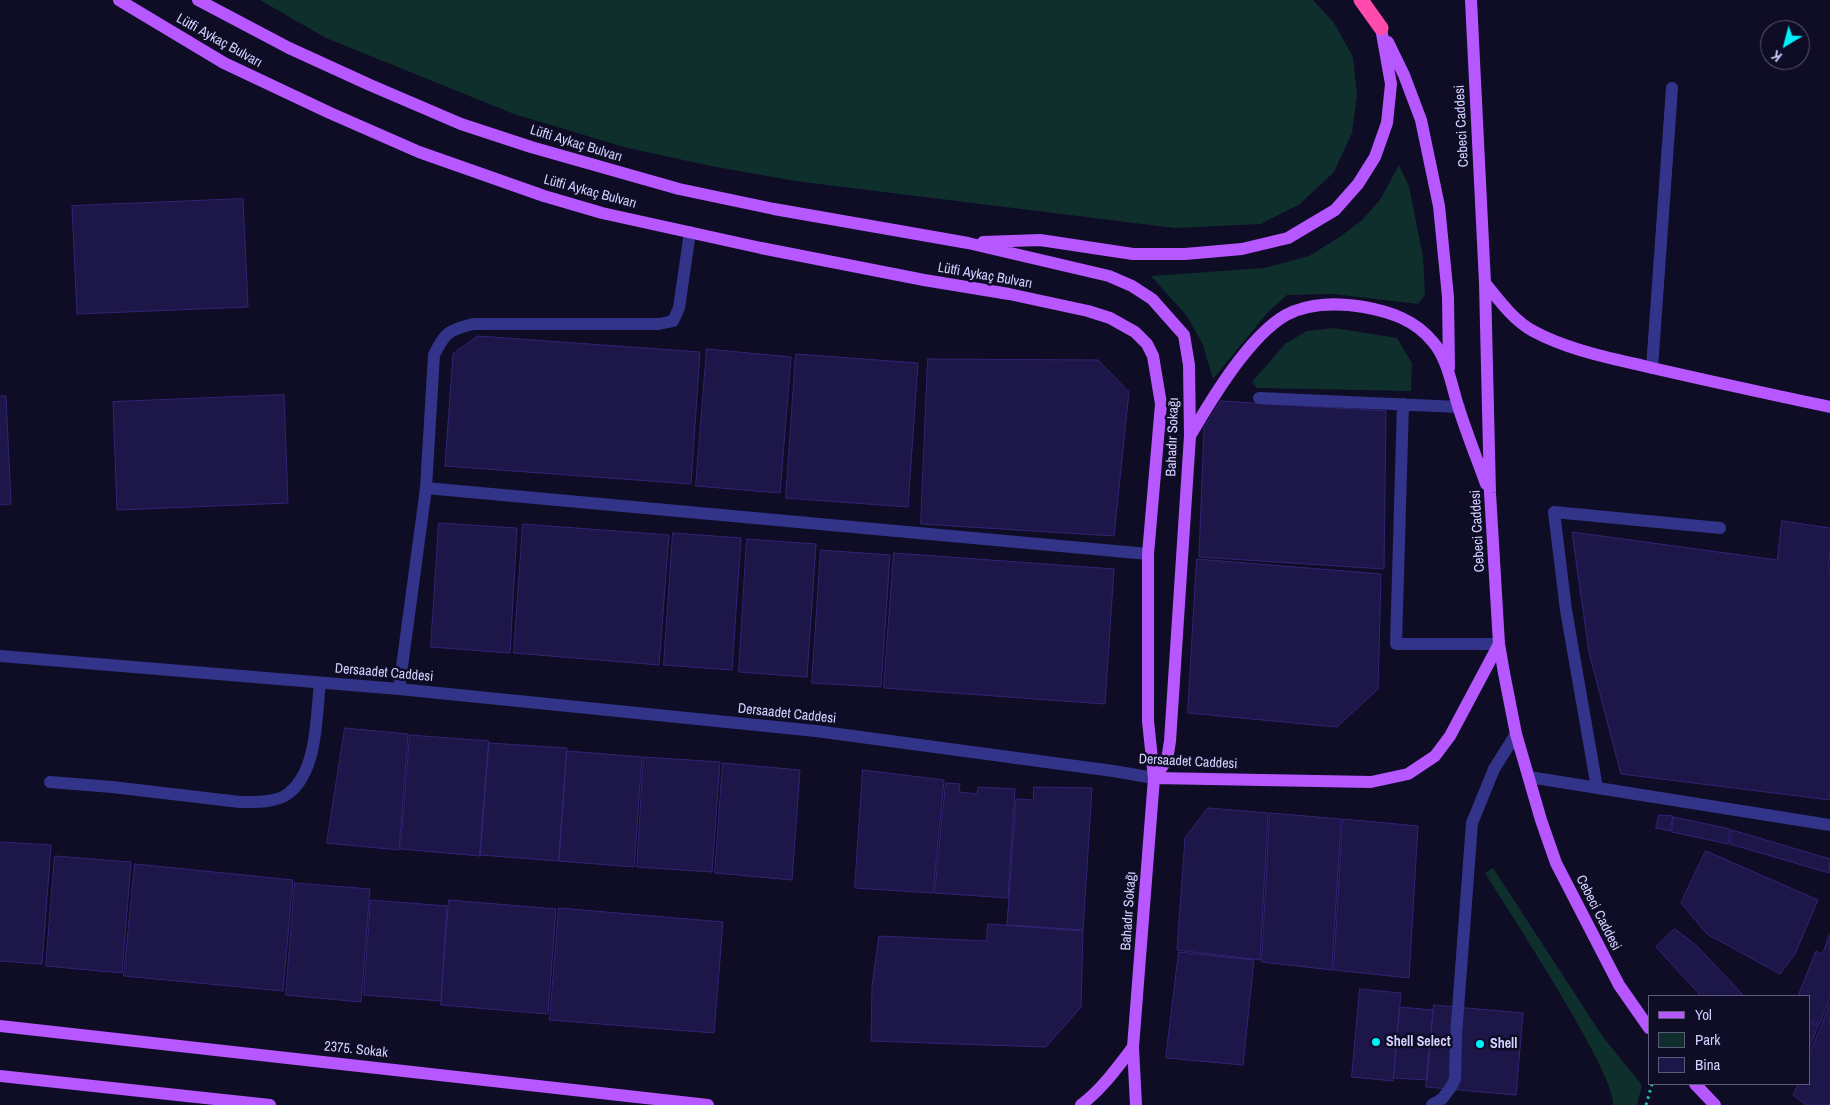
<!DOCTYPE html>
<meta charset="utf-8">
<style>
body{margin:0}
#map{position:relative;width:1830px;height:1105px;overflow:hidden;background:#0f0c25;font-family:"Archivo Narrow",sans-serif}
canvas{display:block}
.legend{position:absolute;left:1648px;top:995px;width:162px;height:90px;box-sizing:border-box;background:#0f0c25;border:1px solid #5d5a7c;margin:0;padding:6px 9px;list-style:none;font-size:15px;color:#d2d0ff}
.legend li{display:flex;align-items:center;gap:10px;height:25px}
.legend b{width:25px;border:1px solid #5d5a7c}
.north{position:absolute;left:1760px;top:20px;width:50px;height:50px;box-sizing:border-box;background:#0f0c25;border:1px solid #5d5a7c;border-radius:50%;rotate:217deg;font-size:14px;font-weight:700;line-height:20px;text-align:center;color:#d2d0ff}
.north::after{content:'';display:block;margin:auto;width:18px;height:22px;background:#00f0fb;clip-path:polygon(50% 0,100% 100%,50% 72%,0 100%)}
</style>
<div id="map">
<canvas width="1830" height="1105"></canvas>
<ul class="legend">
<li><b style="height:6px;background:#b657ff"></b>Yol</li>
<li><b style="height:14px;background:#0e2f2c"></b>Park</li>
<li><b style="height:14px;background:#1d1648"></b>Bina</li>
</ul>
<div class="north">K</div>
</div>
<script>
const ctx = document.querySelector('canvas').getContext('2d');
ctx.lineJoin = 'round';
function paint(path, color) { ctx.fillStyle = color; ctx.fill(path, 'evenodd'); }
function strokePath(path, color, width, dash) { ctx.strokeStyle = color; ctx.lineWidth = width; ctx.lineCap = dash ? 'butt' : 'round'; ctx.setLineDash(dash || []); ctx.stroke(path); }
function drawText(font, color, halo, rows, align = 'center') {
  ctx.font = font + ' "Archivo Narrow",sans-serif'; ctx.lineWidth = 5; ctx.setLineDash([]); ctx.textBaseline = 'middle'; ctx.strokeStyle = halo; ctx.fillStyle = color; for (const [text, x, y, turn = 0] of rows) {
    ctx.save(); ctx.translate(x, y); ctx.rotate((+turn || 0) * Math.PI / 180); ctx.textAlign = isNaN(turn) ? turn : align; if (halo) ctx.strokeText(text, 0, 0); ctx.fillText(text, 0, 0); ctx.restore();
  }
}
paint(new Path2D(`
 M260,0H1313L1334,23L1353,57L1357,95L1352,133L1334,172L1300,204L1261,224L1175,228L795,181L706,165L624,147L514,114L326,38Z
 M1399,165L1409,186L1423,257L1425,295L1418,304L1333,294L1287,295L1268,312L1213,379L1203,345L1187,316L1151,276L1264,268L1309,256L1341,236L1362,220L1380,200Z
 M1334,328L1397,338L1412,363L1411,391L1257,388L1252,382L1286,343L1307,331Z
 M1493,868L1603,1037L1642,1085L1637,1105H1613C1618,1077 1506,907 1485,873Z`), '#0e2f2c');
const building = new Path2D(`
 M243,199L248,307L77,314L72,206Z
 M478,336L700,352L691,484L445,466L453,354Z
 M707,349L791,357L780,493L696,486Z
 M796,354L918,363L908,507L786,498Z
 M928,359L1098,360L1129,392L1114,536L921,524Z
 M284,395L288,503L117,510L113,402Z
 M0,396H6L11,504L0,505Z
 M1221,401L1386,411L1384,569L1199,557L1204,428Z
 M1782,521L1830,528V555L1828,568H1830V800L1621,774L1589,652L1572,532L1777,560Z
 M439,523L517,528L510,653L431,647Z
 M523,524L669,535L659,665L514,653Z
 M673,533L741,538L732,670L664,665Z
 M747,539L816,544L807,677L739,672Z
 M821,550L890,555L881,687L812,683Z
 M894,553L1114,569L1105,704L884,688Z
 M1197,559L1381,574L1378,689L1337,727L1188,713Z
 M345,728L408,734L399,850L327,843Z
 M410,735L489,741L480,856L401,849Z
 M489,743L567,748L559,861L480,855Z
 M567,751L642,757L634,867L559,861Z
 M644,757L720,762L712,872L637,867Z
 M723,763L800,770L792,880L715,873Z
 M863,770L944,780L933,893L855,888Z
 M946,783L960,784L959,792L977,794L978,787L1015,789L1008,898L935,893Z
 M1034,787L1092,788L1083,930L1007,925L1016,799L1033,800Z
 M1208,808L1268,813L1260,960L1177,950L1185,838Z
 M1270,813L1341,819L1332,970L1262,962Z
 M1659,815L1673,816L1670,831L1656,828Z
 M1674,817L1730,829L1728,844L1672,832Z
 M1343,819L1418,826L1409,978L1334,970Z
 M1732,830L1830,859L1829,873L1730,844Z
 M0,842L51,845L42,964L0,961Z
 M1706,851L1818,900L1795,954L1780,974L1707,934L1681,903Z
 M55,856L131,862L122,973L46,966Z
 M135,864L293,880L283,991L124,976Z
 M295,883L370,889L361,1002L286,995Z
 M371,900L447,906L441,1001L364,995Z
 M449,900L556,909L548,1014L441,1005Z
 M559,908L723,922L714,1033L550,1020Z
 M988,924L1083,931L1081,1007L1046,1047L871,1041L872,986L879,936L986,941Z
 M1675,929L1697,946L1744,996H1701L1656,947Z
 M1830,934V998L1819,1025L1809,1020V996H1798L1816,951L1822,954Z
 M1179,952L1254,960L1243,1065L1166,1058Z
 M1360,989L1401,993L1393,1081L1352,1077Z
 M1830,1004V1105H1806L1793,1095L1798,1084H1809V1056Z
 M1434,1005L1523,1013L1516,1095L1426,1087Z
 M1400,1007L1433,1010L1427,1080L1394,1078Z
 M1809,1022L1818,1026L1809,1049Z`);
paint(building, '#1d1648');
strokePath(building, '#312576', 1);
strokePath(new Path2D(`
 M1646,1105L1652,1084`), '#22c1ae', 3, [2.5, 4]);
strokePath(new Path2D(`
 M1652,368L1672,88
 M1259,398L1459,407
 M1403,404L1396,644H1499
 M426,488L1148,554
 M399,689L426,488L434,355C445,332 449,330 473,324H659L673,321L679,308L690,232
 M1529,777L1830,825
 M50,782L112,787L240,802C255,802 277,803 289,793C318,770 316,716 320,683
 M1597,788L1566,610L1554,512L1720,528
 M1432,1105L1442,1099L1451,1087L1455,1079L1456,1036L1472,823L1494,769L1516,734`), '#323489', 12);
strokePath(new Path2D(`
 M0,656L399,689L816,731L1113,771L1154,778`), '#323489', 12);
strokePath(new Path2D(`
 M119,0L224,63L330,113L419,152L544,196L602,213L761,248L924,280L1009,294L1088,311L1110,318L1135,332L1147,344L1153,356L1161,404L1148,554V721L1154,778L1133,1047L1136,1105
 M198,0L289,48L370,85L461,124L531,147L679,189L774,209L968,243L1109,276L1132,286L1152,299L1184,335L1189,365L1190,436L1170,741L1167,760L1154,778
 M1471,0L1485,283L1490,493L1499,644L1504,673L1516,734L1541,820L1556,863L1619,985L1649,1028
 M1388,42L1404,75L1421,120L1439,206L1448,297L1449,368
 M983,242L1040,240L1133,254H1185L1242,249L1288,238L1335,210L1358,184L1375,157L1387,123L1391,84L1381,28
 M1485,283C1499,300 1513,320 1533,331C1568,350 1610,358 1648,367C1709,381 1769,394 1830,407
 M1190,436C1211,400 1249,336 1286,315C1310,302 1338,303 1364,307C1391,312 1415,320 1433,342C1448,359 1452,388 1459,409C1467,434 1477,459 1486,484
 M1154,778L1371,782L1408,774L1435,756L1450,736L1499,644
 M0,1026L708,1105
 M0,1076L270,1105
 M1695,1084L1715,1105
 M1081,1105C1102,1089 1117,1068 1133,1047`), '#b657ff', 12);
strokePath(new Path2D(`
 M1361,0L1381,28`), '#ff4bac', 15);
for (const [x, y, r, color] of [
 [1376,1042,5,"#00f0fb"],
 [1480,1044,5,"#00f0fb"]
]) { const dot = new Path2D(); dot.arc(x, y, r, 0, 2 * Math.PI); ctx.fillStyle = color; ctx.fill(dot); strokePath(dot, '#0f0c25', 2); }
drawText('14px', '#d2d0ff', '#0f0c25', [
 ["Lütfi Aykaç Bulvarı",219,41,29],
 ["Cebeci Caddesi",1462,126,-93],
 ["Lüfti Aykaç Bulvarı",576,144,17],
 ["Lütfi Aykaç Bulvarı",590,192,15],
 ["Lütfi Aykaç Bulvarı",985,276,10],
 ["Bahadır Sokağı",1173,437,-88],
 ["Cebeci Caddesi",1478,531,-93],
 ["Dersaadet Caddesi",384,673,5],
 ["Dersaadet Caddesi",787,714,6],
 ["Dersaadet Caddesi",1188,762,3],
 ["Bahadır Sokağı",1129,911,-86],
 ["Cebeci Caddesi",1598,913,63],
 ["2375. Sokak",356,1050,6]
]);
drawText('bold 14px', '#d2d0ff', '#0f0c25', [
 ["Shell Select",1386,1042],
 ["Shell",1490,1044]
], 'left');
</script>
